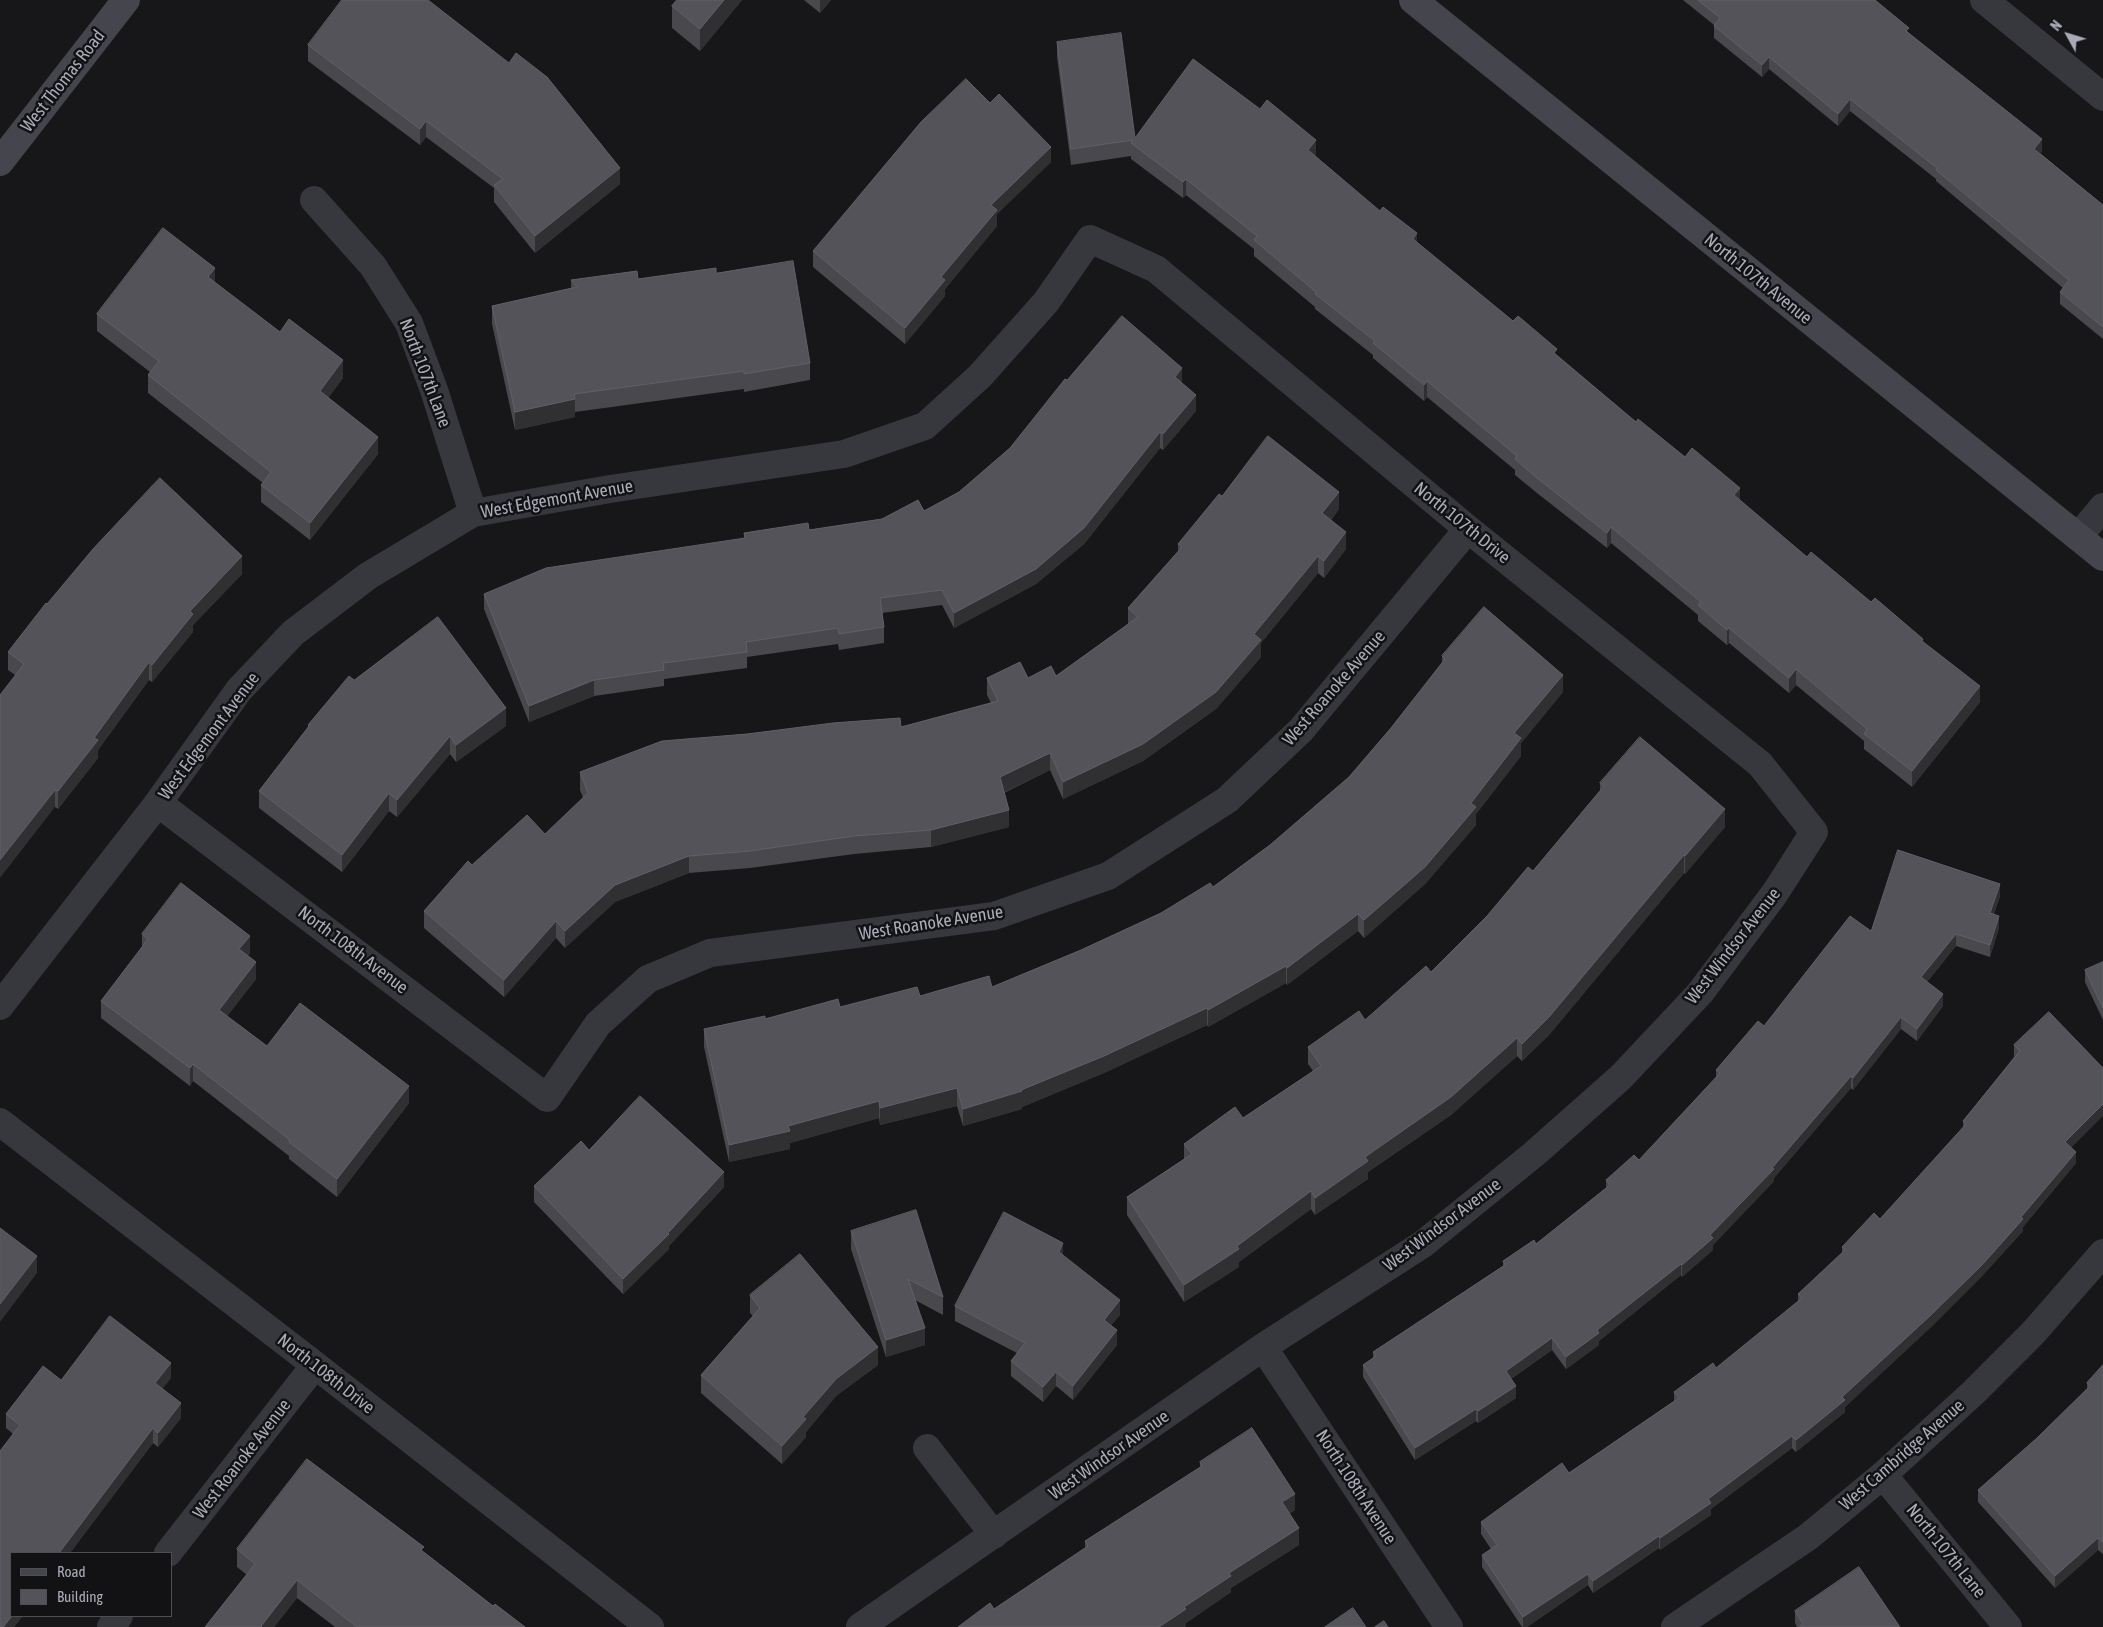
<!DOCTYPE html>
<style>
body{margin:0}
#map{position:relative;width:2103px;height:1627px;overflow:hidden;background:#171618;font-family:"Asap Condensed",sans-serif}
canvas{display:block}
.legend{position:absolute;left:10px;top:1552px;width:162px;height:65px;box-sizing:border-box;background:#121113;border:1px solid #4e4f55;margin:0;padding:6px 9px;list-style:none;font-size:15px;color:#a9acb8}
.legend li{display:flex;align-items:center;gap:10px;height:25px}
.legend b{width:25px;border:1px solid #4e4f55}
.north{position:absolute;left:2043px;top:10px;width:50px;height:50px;-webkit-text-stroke:4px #121113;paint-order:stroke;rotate:309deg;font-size:14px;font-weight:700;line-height:20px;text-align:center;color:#a9acb8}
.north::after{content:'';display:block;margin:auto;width:18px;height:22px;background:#a9acb8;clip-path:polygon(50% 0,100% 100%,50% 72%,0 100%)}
</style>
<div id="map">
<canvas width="2103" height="1627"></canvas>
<ul class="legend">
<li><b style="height:6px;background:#45464d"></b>Road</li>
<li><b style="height:14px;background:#535359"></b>Building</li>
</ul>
<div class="north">N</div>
</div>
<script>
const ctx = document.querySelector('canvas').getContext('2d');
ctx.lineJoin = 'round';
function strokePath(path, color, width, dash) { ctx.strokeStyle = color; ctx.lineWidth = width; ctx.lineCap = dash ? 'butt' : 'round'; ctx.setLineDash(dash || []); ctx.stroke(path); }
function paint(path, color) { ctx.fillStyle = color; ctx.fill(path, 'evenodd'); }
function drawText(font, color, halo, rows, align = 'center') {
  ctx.font = font + ' "Asap Condensed",sans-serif'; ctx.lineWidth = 5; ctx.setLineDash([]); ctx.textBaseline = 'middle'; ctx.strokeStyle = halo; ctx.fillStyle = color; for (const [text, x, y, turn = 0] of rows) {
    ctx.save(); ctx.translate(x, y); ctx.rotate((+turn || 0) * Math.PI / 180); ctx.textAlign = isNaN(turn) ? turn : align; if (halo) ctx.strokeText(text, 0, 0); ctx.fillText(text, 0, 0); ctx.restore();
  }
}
strokePath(new Path2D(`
 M1984,0L2103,97
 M314,200L373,266L409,323L434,390L473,513
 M2078,537L2103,507
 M158,803L547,1098L598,1024L648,979L710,953L994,916L1108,876L1227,800L1301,730L1468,529
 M0,1006L158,803L239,690L293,633L368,576L473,513L610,489L844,454L925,426L980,376L1046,302L1090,239L1156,269L1468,529L1760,764L1814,832L1775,893L1700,993L1621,1077L1534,1154L1423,1244L1263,1347L860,1627
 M0,1122L315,1365L650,1627
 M1263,1347L1449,1627
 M927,1448L994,1535
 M1883,1475L2008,1627
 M168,1553L315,1365
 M111,1627L119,1616
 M1675,1627L1808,1537L1883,1475L1974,1392L2033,1333L2103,1253`), '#37383d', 28);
strokePath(new Path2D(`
 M1413,0L2103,557
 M0,162L126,0`), '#45464d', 28);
paint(new Path2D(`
 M429,0V1L620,184L535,253L494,202V188L426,137L420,145L308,61V45Z
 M677,0H742L700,51L672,28V6Z
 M804,0H831L820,13Z
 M1683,0H1875L1909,33L2042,151L2040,153L2103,205V339L2060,304V292L2063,288L1936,181V179L1850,111L1838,126L1769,69L1762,77L1714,38V25Z
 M1057,42L1135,138L1316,155L1315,156L1417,243L1513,321L1557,355L1636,422L1740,501L1807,557L1871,602L1923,642L1980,702L1912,787L1864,749V741L1796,685L1789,693L1729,643L1727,645L1698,621V615L1611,543L1607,548L1537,493L1515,475V470L1427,397L1424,401L1373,358V355L1315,309V307L1254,256V249L1186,195L1183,198L1131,159V156L1071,165L1057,57Z
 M1051,162L997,214V226L945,289V296L905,344L813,267V251Z
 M716,273L810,363V380L744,392V389L575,412V417L515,430L492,324V306L571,288V280L638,279Z
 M215,283L280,332L343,378L328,398L378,454L310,540L261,502V485L263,483L148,393V375L150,372L97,331V314Z
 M1067,380L1182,384L1196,411L1163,450L1160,448L1084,544L1036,584L954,628L942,605L882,613L884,627V643L839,650L838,644L747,657V668L664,679V686L594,696L529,722L484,609V594L744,539V533L809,530L882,519L924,511L959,492L1010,448Z
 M1222,496L1339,509L1331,520L1346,549L1324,578L1318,573L1261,643V657L1216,709L1143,761L1063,799L1050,770L1004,793L1009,827L931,847L854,854L750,868L689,873L615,902L565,948L556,938L504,997L424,928V911L472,865L545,834L583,798L580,790V772L901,727L991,703L987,695V678H1028L1056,676L1128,624V608L1178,552V544Z
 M242,574L193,625V632L152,682L149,680L98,750V758L58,809L55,807L15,675L8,670V652Z
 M1442,656L1563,692L1521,743V756L1476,814V825L1425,884L1364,938L1358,931L1287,985L1286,983L1208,1027L1207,1025L1104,1073L1022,1107V1109L963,1126L957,1106L880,1125L879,1118L790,1143V1149L729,1162L704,1047V1029L840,1007L992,987L1081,950L1161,913L1213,887L1270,845L1349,777L1391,728L1442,663Z
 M354,680L506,726L456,762L450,754L397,817L389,811L342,872L259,808V791L308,728V725Z
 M1600,783L1725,827L1685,874L1684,873L1549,1035L1522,1061L1517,1056L1451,1115L1368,1172V1179L1315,1215L1311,1209L1239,1262V1267L1184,1302L1127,1215V1197L1184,1159V1144L1243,1118L1313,1071L1308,1064V1047L1365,1020L1431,972L1533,871L1600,791Z
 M2000,896L1994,914L1999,928L1990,957L1956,946L1927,982L1943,1006L1917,1041L1901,1029L1853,1090L1851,1088L1774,1178V1181L1713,1245V1250L1682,1277L1681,1275L1599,1341V1345L1566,1369L1552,1350L1511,1379L1516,1398L1478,1423L1476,1421L1415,1460L1363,1377V1365L1373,1359V1352L1503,1266V1261L1536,1244L1606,1188V1180L1639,1160L1716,1078V1070L1764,1026L1871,931Z
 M142,934L250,953L248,956L256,979L227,1016L267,1046L409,1103L337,1197L289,1159V1156L193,1081L190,1086L101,1018V1001L142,948Z
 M2103,962V1020L2085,982V970Z
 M2049,1012L2071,1148L2076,1163L2023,1227V1231L1982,1276L1931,1327L1845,1407V1412L1796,1452L1792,1448L1711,1509V1515L1660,1550L1659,1548L1593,1593L1588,1585L1527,1627H1522L1482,1567V1555L1491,1549L1481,1534V1522L1569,1473L1674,1401V1392L1716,1368L1798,1302V1294L1842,1253V1247L1880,1219L1963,1128V1121L2014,1057V1045Z
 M589,1150L724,1187L669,1246V1249L623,1294L534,1202V1186Z
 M851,1231L943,1297V1315L915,1300L925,1345L886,1357L851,1249Z
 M1063,1256L1120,1315L1111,1325L1117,1345L1073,1400L1056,1386L1043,1402L1011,1376V1361L1017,1353L955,1321V1306Z
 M750,1295L878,1365L836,1396L806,1432V1437L782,1464L701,1393V1375L753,1316L750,1313Z
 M2103,1365V1554L2098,1550L2055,1588L1978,1502V1490L2037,1438L2087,1389V1383Z
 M171,1378L162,1389L181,1418L158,1447L153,1443L14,1627H0L13,1434L6,1428V1414L61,1380Z
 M1200,1462L1295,1510L1289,1514L1299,1545L1231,1588V1592L1186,1623V1626L1184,1627H958L994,1609L1085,1548V1541L1200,1468Z
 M237,1549L424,1552L493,1606L525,1627H335L297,1598L274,1627H205L247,1575L237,1567Z
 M1795,1611L1900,1627H1797L1795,1623Z`), '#48484d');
paint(new Path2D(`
 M724,0H742L700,51V29Z
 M820,0H831L820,13Z
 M1769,57V69L1762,77V65Z
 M1850,99V111L1838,126V114Z
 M426,121V137L420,145V129Z
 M2042,139V151L2034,160V149Z
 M1316,140V155L1308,166V150Z
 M1051,147V162L997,214V226L945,289V296L905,344V328L941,277L991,205Z
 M620,168V184L535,253V236Z
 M1186,179V195L1183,198V182Z
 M1417,233V249L1413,239Z
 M215,268V286L208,277Z
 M343,360V378L320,409V391Z
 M1182,368V384L1175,377Z
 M1427,381V397L1424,401V385Z
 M1196,395V411L1163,450V434Z
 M575,399V417L515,430V412Z
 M1160,432V448L1084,544L1036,584L954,628V613Z
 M378,437V454L310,540V523Z
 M1740,488V504L1734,495Z
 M1339,492V509L1322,530V513Z
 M1611,527V543L1607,548V533Z
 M1346,532V549L1324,578V561Z
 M242,556V574L193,625V632L152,682V665L190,611Z
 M1318,556V573L1261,643V657L1216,709L1143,761L1063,799V782L1254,634Z
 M1729,628V643L1727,645V630Z
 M149,662V680L98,750V758L58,809V791L94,738Z
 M1796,669V685L1789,693V678Z
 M1563,675V692L1521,743V756L1476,814V825L1425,884L1364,938V920L1471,803L1514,733Z
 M594,680V696L529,722V706Z
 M1980,686V702L1912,787V771Z
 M506,708V726L456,762V745Z
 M450,736V754L397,817V800Z
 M1050,753V770L1000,794V777Z
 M55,790V807L0,878V860Z
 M389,793V811L342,872V855Z
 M1725,809V827L1685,874V856Z
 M1009,810V827L931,847V830Z
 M1684,855V873L1549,1035L1522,1061V1044Z
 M689,856V873L615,902L565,948V931L615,885Z
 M2000,884V896L1990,925V913Z
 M1358,914V931L1287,985V968Z
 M1999,916V928L1990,957V945Z
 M556,921V938L504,997V980Z
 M1956,934V946L1921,989V977Z
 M250,936V953L239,967V949Z
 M256,962V979L219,1027V1010Z
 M1286,966V983L1208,1027V1010Z
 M1943,994V1006L1917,1041V1029Z
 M1207,1008V1025L1104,1073L1022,1107V1109L963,1126V1109L1021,1090Z
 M1901,1017V1029L1853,1090V1078Z
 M1517,1038V1056L1451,1115L1368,1172V1179L1315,1215V1198L1365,1157Z
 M193,1064V1081L190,1086V1068Z
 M1851,1076V1088L1774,1178V1181L1713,1245V1250L1682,1277V1265L1772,1168Z
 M409,1086V1103L337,1197V1179Z
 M957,1088V1106L880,1125V1108Z
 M879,1101V1118L790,1143V1149L729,1162V1145L788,1126Z
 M2103,1104V1116L2065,1154V1142Z
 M2076,1152V1163L2023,1227V1231L1982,1276L1931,1327L1845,1407V1412L1796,1452V1440L1842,1397L2021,1217Z
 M724,1172V1187L669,1246V1249L623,1294V1279L668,1233Z
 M1311,1191V1209L1239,1262V1267L1184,1302V1285Z
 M1063,1243V1258L1059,1252Z
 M37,1256V1273L0,1322V1304Z
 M1681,1264V1275L1599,1341V1345L1566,1369V1357L1597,1330Z
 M1120,1300V1315L1104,1334V1320Z
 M925,1328V1345L886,1357V1340Z
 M1117,1330V1345L1073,1400V1386Z
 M1552,1338V1350L1506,1382V1371Z
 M878,1347V1365L836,1396L806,1432V1437L782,1464V1446L803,1417L836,1379Z
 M171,1363V1378L155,1398V1383Z
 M1056,1372V1386L1043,1402V1387Z
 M1516,1386V1398L1478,1423V1411Z
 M181,1403V1418L158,1447V1433Z
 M1476,1409V1421L1415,1460V1448Z
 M153,1428V1443L70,1553H59Z
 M1792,1436V1448L1711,1509V1515L1660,1550V1538L1708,1499Z
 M1295,1494V1510L1282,1519V1502Z
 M1299,1528V1545L1231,1588V1592L1186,1623V1626L1184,1627H1159L1184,1607L1229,1573Z
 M1659,1536V1548L1593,1593V1581Z
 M2098,1538V1550L2055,1588V1576Z
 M1588,1574V1585L1527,1627H1523V1617Z
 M297,1580V1598L274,1627H261Z
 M12,1616H23L14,1627H3Z`), '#303033');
const building = new Path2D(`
 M342,0H428L509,63L516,53L547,77L620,168L535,236L494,185L503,179L426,121L420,129L308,45Z
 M677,0H724L700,29L672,6Z
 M1698,0H1875L1909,28L1906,31L2042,139L2034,149L2103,205V327L2060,292L2069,280L1936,170L1937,168L1850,99L1838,114L1769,57L1762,65L1714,26L1720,18Z
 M1121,33L1135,138L1193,59L1260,109L1267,100L1316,140L1308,150L1380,211L1383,207L1417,233L1413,239L1513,321L1518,316L1557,349L1554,353L1636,422L1638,419L1685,457L1692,448L1740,488L1734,495L1807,557L1811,552L1871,602L1875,598L1923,639L1922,641L1980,686L1912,771L1864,734L1867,729L1796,669L1789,678L1729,628L1727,630L1698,605L1701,602L1611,527L1607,533L1537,478L1515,459L1517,456L1427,381L1424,385L1373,343L1375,341L1315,294L1316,292L1254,240L1257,236L1186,179L1183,182L1131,143L1133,140L1071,149L1057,42Z
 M966,79L990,103L999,94L1051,147L991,205L997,210L941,277L945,280L905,328L813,251L921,122Z
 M163,228L215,268L208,277L280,332L289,319L343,360L320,391L378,437L310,523L261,485L271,472L148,375L159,361L97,314Z
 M793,261L810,363L744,374V371L574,394L575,399L515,412L492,306L577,287L571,280L637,271L638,279L716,268V273Z
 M1122,316L1182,368L1175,377L1196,395L1163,434L1160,432L1084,528L1036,569L954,613L942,590L880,598L884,627L839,634L838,628L746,642L747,652L663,663L664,670L594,680L529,706L484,594L546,568L745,538L744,533L808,523L809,530L882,519L918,500L924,511L959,492L1010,448L1065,379L1067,380Z
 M1268,436L1339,492L1322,513L1346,532L1324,561L1318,556L1254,634L1261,640L1216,692L1143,744L1063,782L1050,753L1000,777L1009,810L931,830L854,836L750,851L689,856L615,885L565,931L556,921L504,980L424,911L468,861L472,865L527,815L545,834L588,793L580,772L662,741L747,734L833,723L900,718L901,727L998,701L987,678L1020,662L1028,678L1051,666L1056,676L1138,617L1128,608L1182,547L1178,544L1219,494L1222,496Z
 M160,478L242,556L190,611L193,614L152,665L149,662L94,738L98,740L58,791L55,790L0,860V695L24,664L8,652L46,603L47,604L93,549Z
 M1484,607L1563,675L1514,733L1521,738L1471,803L1476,807L1425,867L1364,920L1358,914L1287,968L1286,966L1208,1010L1207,1008L1104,1056L1021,1090L1022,1091L963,1109L957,1088L880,1108L879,1101L788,1126L790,1131L729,1145L704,1029L765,1016V1019L838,999L840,1007L917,987L920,996L989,976L992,987L1081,950L1161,913L1210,883L1213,887L1270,845L1349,777L1391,728L1445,659L1442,656Z
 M438,617L506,708L456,745L450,736L397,800L389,793L342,855L259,791L309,726L308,725L349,676L354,680Z
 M1640,737L1725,809L1685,856L1684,855L1549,1017L1522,1044L1517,1038L1451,1097L1365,1157L1368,1161L1315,1198L1311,1191L1237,1246L1239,1249L1184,1285L1127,1197L1192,1154L1184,1144L1235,1107L1243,1118L1321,1066L1308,1047L1359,1011L1365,1020L1426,966L1431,972L1487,916L1528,867L1533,871L1604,786L1600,783Z
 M1898,850L2000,884L1990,913L1999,916L1990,945L1956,934L1921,977L1943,994L1917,1029L1901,1017L1853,1078L1851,1076L1772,1168L1774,1169L1710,1235L1713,1238L1682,1265L1681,1264L1597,1330L1599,1333L1566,1357L1552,1338L1506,1371L1516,1386L1478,1411L1476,1409L1415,1448L1363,1365L1376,1356L1373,1352L1505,1265L1503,1261L1534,1240L1536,1244L1610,1185L1606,1180L1634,1155L1639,1160L1720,1073L1716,1070L1758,1021L1764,1026L1850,916L1871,931Z
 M181,883L250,936L239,949L256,962L219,1010L267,1046L300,1003L409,1086L337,1179L289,1142L290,1140L193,1064L190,1068L101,1001L148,939L142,934Z
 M2103,962V1008L2085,970Z
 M2049,1012L2103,1068V1104L2065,1142L2076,1152L2021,1217L2023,1219L1982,1265L1931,1315L1842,1397L1845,1400L1796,1440L1792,1436L1708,1499L1711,1503L1660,1538L1659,1536L1593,1581L1588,1574L1523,1617L1482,1555L1497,1545L1481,1522L1562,1463L1569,1473L1679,1398L1674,1392L1713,1363L1716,1368L1802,1298L1798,1294L1845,1250L1842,1247L1874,1213L1880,1219L1966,1124L1963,1121L2020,1051L2014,1045Z
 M640,1096L724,1172L668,1233L669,1234L623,1279L534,1186L581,1141L589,1150Z
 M916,1210L943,1297L908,1279L925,1328L886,1340L851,1231Z
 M1004,1212L1063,1243L1059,1252L1120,1300L1104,1320L1117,1330L1073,1386L1056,1372L1043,1387L1011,1361L1025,1343L955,1306Z
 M0,1228L37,1256L0,1304Z
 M800,1254L878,1347L836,1379L803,1417L806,1419L782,1446L701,1375L760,1308L750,1295Z
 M110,1316L171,1363L155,1383L181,1403L158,1433L153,1428L59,1553H11L12,1616L3,1627H0V1451L20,1425L6,1414L43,1366L61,1380Z
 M2103,1365V1542L2098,1538L2055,1576L1978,1490L2037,1438L2090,1386L2087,1383Z
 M1252,1428L1295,1494L1282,1502L1299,1528L1229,1573L1231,1576L1184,1607L1186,1609L1159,1627H958L990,1603L994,1609L1088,1546L1085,1541L1202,1466L1200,1462Z
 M307,1459L424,1547L421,1550L493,1606L495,1604L525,1627H357L297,1580L261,1626L262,1627H205L255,1564L237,1549Z
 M1859,1567L1900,1627H1799L1803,1624L1795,1611Z
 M1353,1608L1366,1627H1325Z
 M1384,1621L1388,1627H1375Z`);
paint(building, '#535359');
strokePath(building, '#606168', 1);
drawText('18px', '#a9acb8', '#121113', [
 ["West Thomas Road",63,81,-52],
 ["North 107th Avenue",1758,279,39],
 ["North 107th Lane",425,373,69],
 ["West Edgemont Avenue",557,499,-10],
 ["North 107th Drive",1462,523,39],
 ["West Roanoke Avenue",1334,688,-49],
 ["West Edgemont Avenue",209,736,-53],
 ["West Roanoke Avenue",931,923,-9],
 ["West Windsor Avenue",1733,946,-52],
 ["North 108th Avenue",353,950,37],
 ["West Windsor Avenue",1442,1225,-37],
 ["North 108th Drive",326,1374,38],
 ["West Windsor Avenue",1109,1455,-35],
 ["West Cambridge Avenue",1902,1455,-41],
 ["West Roanoke Avenue",242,1459,-52],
 ["North 108th Avenue",1356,1487,57],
 ["North 107th Lane",1946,1551,51]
]);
</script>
